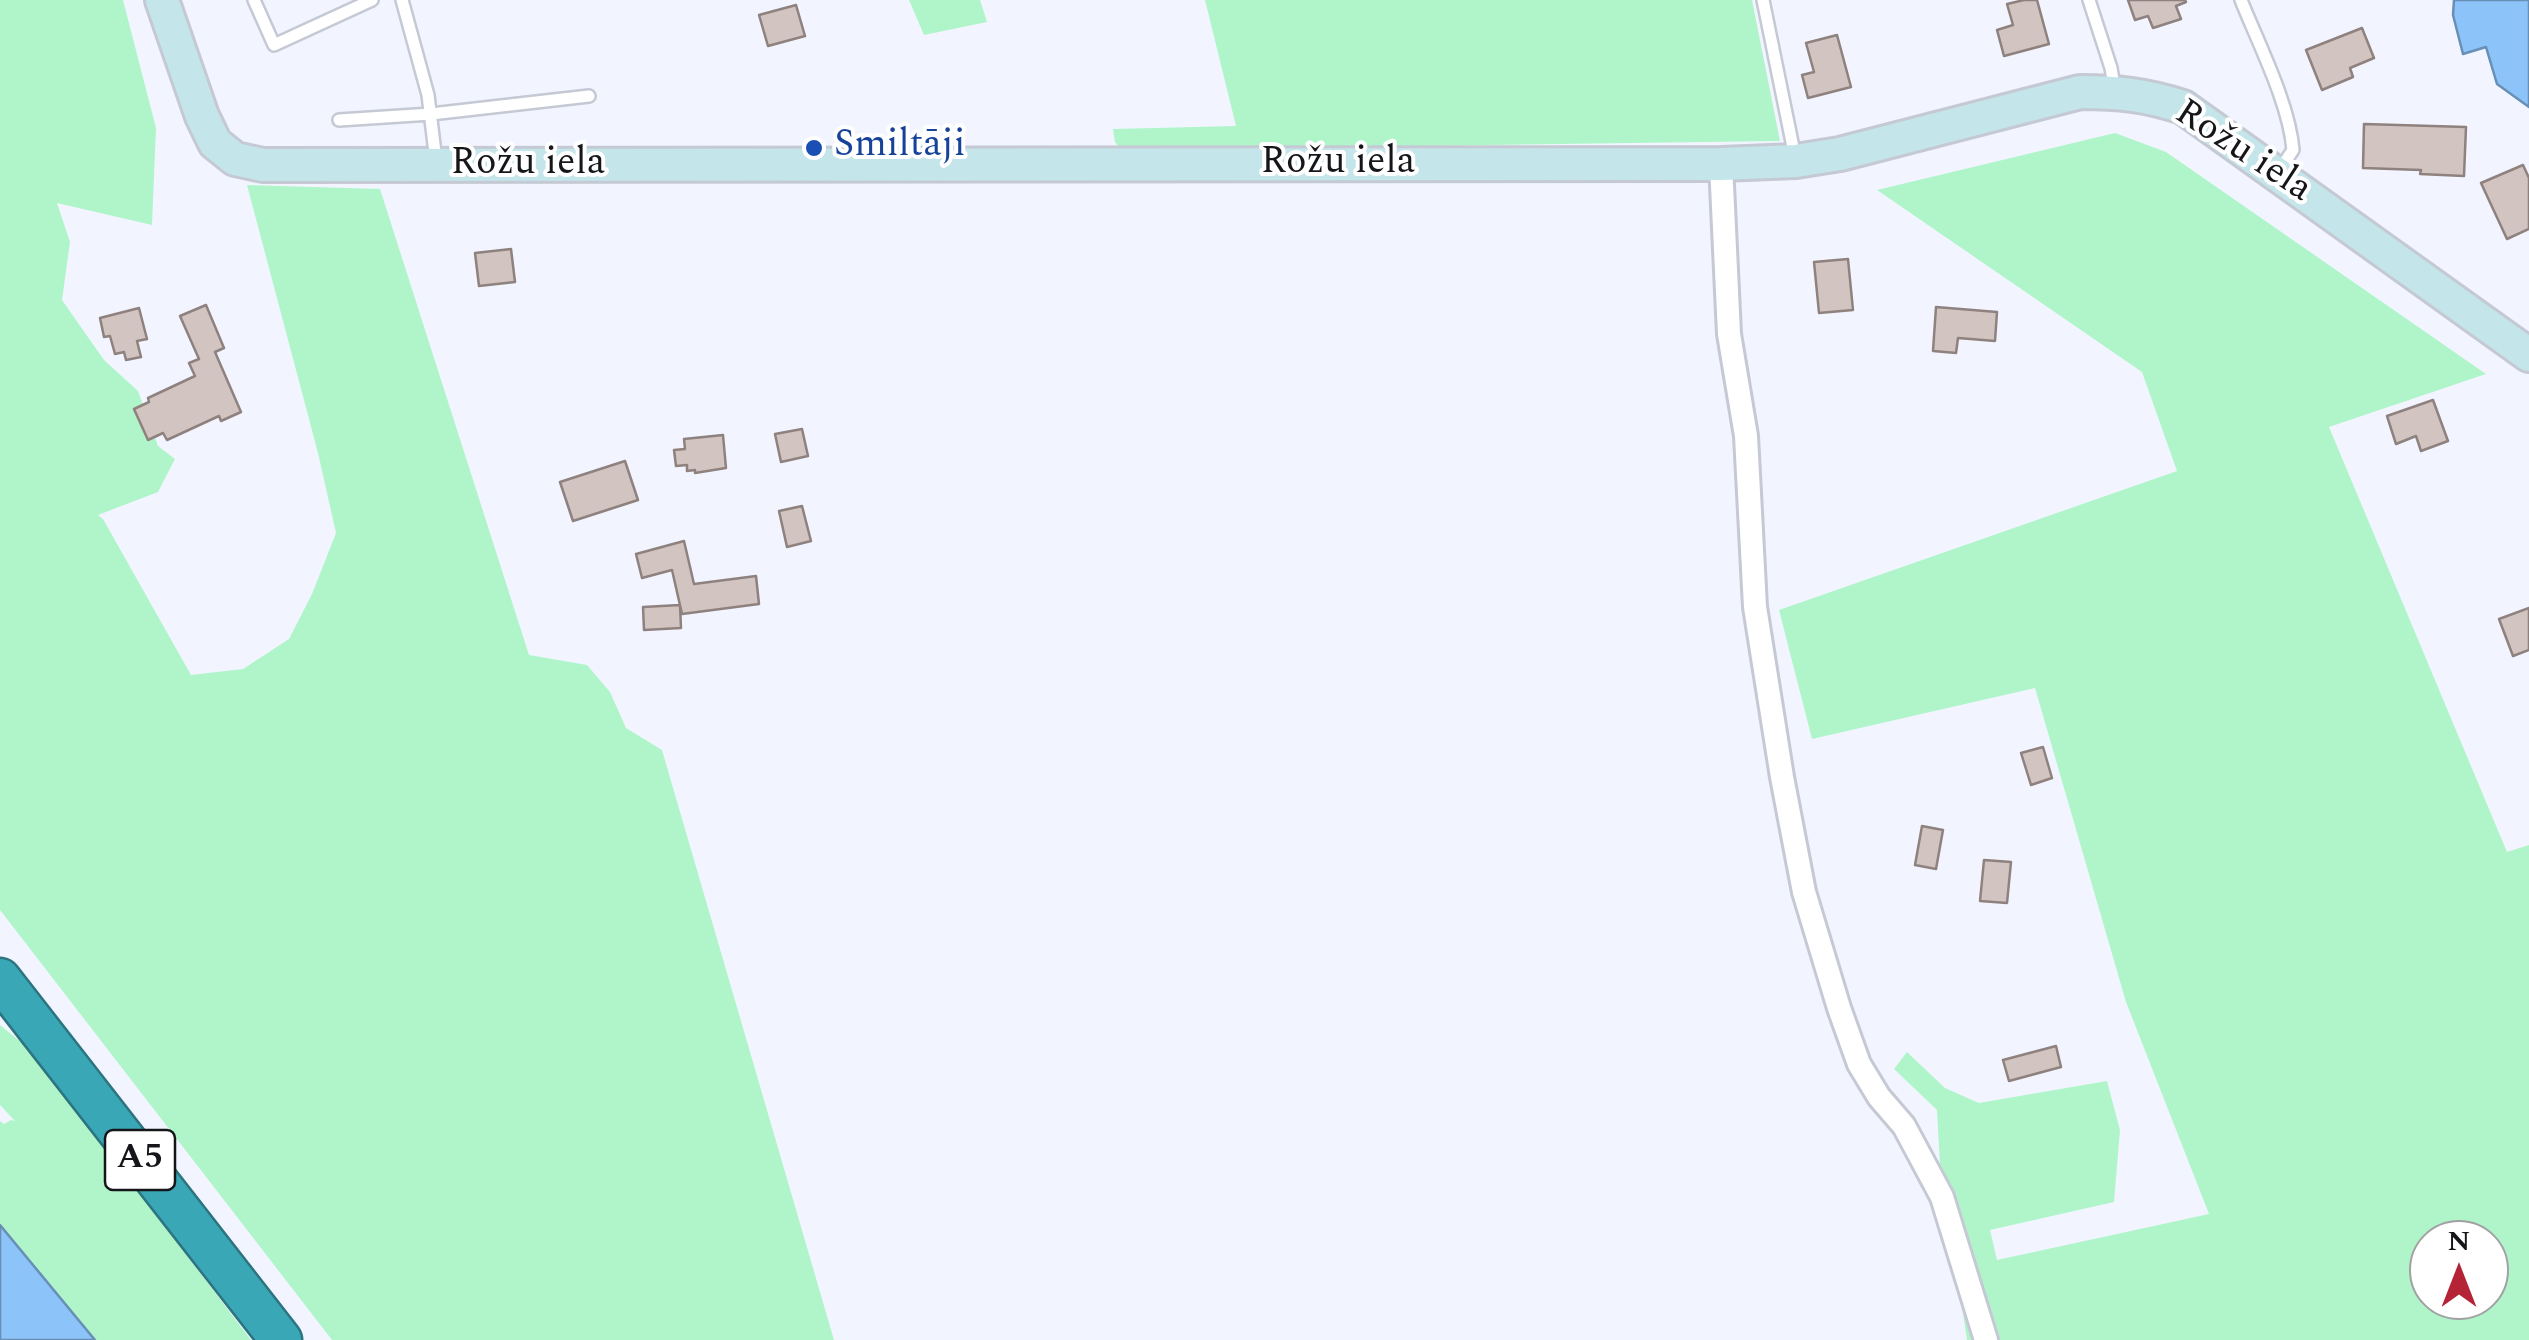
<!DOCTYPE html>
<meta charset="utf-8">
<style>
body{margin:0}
#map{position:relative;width:2529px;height:1340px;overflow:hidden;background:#f2f5ff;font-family:Spectral,serif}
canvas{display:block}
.north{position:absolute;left:2409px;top:1220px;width:100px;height:100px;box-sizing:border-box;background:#fff;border:2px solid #a1a2a3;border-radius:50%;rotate:0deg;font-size:28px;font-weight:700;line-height:40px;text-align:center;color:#15161a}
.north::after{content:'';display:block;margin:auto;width:35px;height:45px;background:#b52336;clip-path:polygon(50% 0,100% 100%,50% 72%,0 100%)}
</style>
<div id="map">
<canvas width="2529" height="1340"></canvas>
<div class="north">N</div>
</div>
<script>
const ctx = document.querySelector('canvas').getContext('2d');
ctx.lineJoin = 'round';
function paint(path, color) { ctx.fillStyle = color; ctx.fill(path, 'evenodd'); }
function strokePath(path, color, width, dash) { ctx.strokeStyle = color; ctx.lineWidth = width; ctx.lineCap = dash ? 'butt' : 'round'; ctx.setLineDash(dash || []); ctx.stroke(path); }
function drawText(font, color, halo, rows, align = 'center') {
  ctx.font = font + ' Spectral,serif'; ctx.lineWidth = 8; ctx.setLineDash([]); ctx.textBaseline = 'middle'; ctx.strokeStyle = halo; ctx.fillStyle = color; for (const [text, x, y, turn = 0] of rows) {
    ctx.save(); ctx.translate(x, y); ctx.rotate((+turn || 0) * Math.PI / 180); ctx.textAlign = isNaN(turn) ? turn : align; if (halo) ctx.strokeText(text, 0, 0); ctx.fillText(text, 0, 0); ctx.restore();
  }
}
paint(new Path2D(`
 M0,0H123L156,128L152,225L57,203L70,242L62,300L104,360L138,391L158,446L175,459L158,492L98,515L103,519L191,675L243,669L289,639L312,594L336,533L318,453L247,185L380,189L529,655L587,665L610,692L626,728L662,750L834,1340H332L0,910Z
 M909,0H980L987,22L924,35Z
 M1205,0H1752L1780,141L1121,150L1115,142L1113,129L1236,126Z
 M2115,133L2166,152L2486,374L2329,427L2507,852L2529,845V1340H1967L1952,1241L1948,1183L1940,1166L1937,1110L1894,1069L1907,1052L1945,1088L1979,1103L2107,1081L2120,1130L2114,1202L1990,1230L1997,1260L2209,1214L2126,1002L2035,688L1812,739L1779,610L2177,471L2142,372L1877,190ZM2429,1240H2489V1300H2429Z
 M0,1025L32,1051L251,1340H95L0,1225V1121L4,1124L11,1120L15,1121L0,1105Z`), '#b0f5ca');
const water = new Path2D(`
 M2454,0H2529V107L2497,84L2486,47L2463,54L2453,15Z
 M0,1225L95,1340H0Z`);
paint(water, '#8cc3f8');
strokePath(water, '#688fb5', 2.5);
const building = new Path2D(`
 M2024,0H2037L2049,44L2004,56L1997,30L2013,25L2007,4Z
 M2128,0H2185L2186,2L2176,6L2181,19L2153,28L2148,16L2135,20Z
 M796,5L805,36L768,46L759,15Z
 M2362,28L2374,58L2350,68L2353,77L2322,90L2306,50Z
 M1837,35L1851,87L1808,98L1802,75L1814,72L1806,43Z
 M2364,124L2466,127L2464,176L2420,174L2421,170L2363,168Z
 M2523,165L2529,178V229L2507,239L2481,183Z
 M511,249L515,282L479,286L475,253Z
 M1848,259L1853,310L1819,313L1814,262Z
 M206,305L224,348L215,352L241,412L221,421L219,416L167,440L163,433L148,440L134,409L149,402L148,398L195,376L189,363L199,359L180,316Z
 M1936,307L1997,312L1995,341L1958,338L1956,353L1933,351Z
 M139,308L147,339L137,341L141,357L126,360L124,352L115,354L110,336L104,337L100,318Z
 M2433,400L2448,441L2421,451L2416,436L2396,444L2387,416Z
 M802,429L808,456L781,462L775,434Z
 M723,435L726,468L695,473V470L687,471V465L676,466L674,450L685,449L684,439Z
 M625,461L638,500L573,521L560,482Z
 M802,506L811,541L787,547L779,511Z
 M684,541L694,584L756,576L759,604L682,614L672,570L642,578L636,554Z
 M680,605L681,628L644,630L643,607Z
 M2529,608V650L2513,656L2499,619Z
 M2043,747L2052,778L2031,785L2021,753Z
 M1922,826L1943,830L1936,869L1915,865Z
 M1984,860L2011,862L2007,903L1980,901Z
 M2056,1046L2061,1067L2009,1081L2003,1060Z`);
paint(building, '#d2c4c1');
strokePath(building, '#8e817e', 2.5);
const lane = new Path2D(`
 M254,0L274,45L372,0
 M402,0L428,95L436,161
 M1763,0L1795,157
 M2089,0L2111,68L2115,92
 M2241,0C2259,45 2289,103 2293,150L2278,172
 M339,120L431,114L589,96`);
const street = new Path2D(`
 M1721,164L1729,334L1746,436L1755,607L1782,777L1804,892L1839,1008L1859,1064L1879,1097L1904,1126L1942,1197L1986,1340`);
const secondary = new Path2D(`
 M162,0L202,116L215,143L235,159L263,165L1721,164L1796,161L1840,154L2080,92C2119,92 2146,95 2183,107L2529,355`);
const highway = new Path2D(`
 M0,979L281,1340`);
strokePath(lane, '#c5c9d4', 16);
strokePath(street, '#c5c9d4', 28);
strokePath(secondary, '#c5c9d4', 38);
strokePath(highway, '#2c747f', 45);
strokePath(lane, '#fff', 11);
strokePath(street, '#fff', 22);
strokePath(secondary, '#c4e5e9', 32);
strokePath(highway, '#39a7b6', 40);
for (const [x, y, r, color] of [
 [814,148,10,"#1a4fb4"]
]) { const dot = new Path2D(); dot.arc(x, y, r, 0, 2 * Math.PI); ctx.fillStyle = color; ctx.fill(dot); strokePath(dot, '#fff', 4); }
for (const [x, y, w] of [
 [140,1160,70]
]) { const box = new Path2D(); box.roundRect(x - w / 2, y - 30, w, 60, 8); ctx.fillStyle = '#fff'; ctx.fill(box); strokePath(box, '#15161a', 2.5); }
drawText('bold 35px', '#15161a', null, [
 ["A5",140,1160]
]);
drawText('38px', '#164399', '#fff', [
 ["Smiltāji",834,148]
], 'left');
drawText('38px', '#15161a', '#fff', [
 ["Rožu iela",2242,153,33],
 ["Rožu iela",1338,165],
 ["Rožu iela",528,166]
]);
</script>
